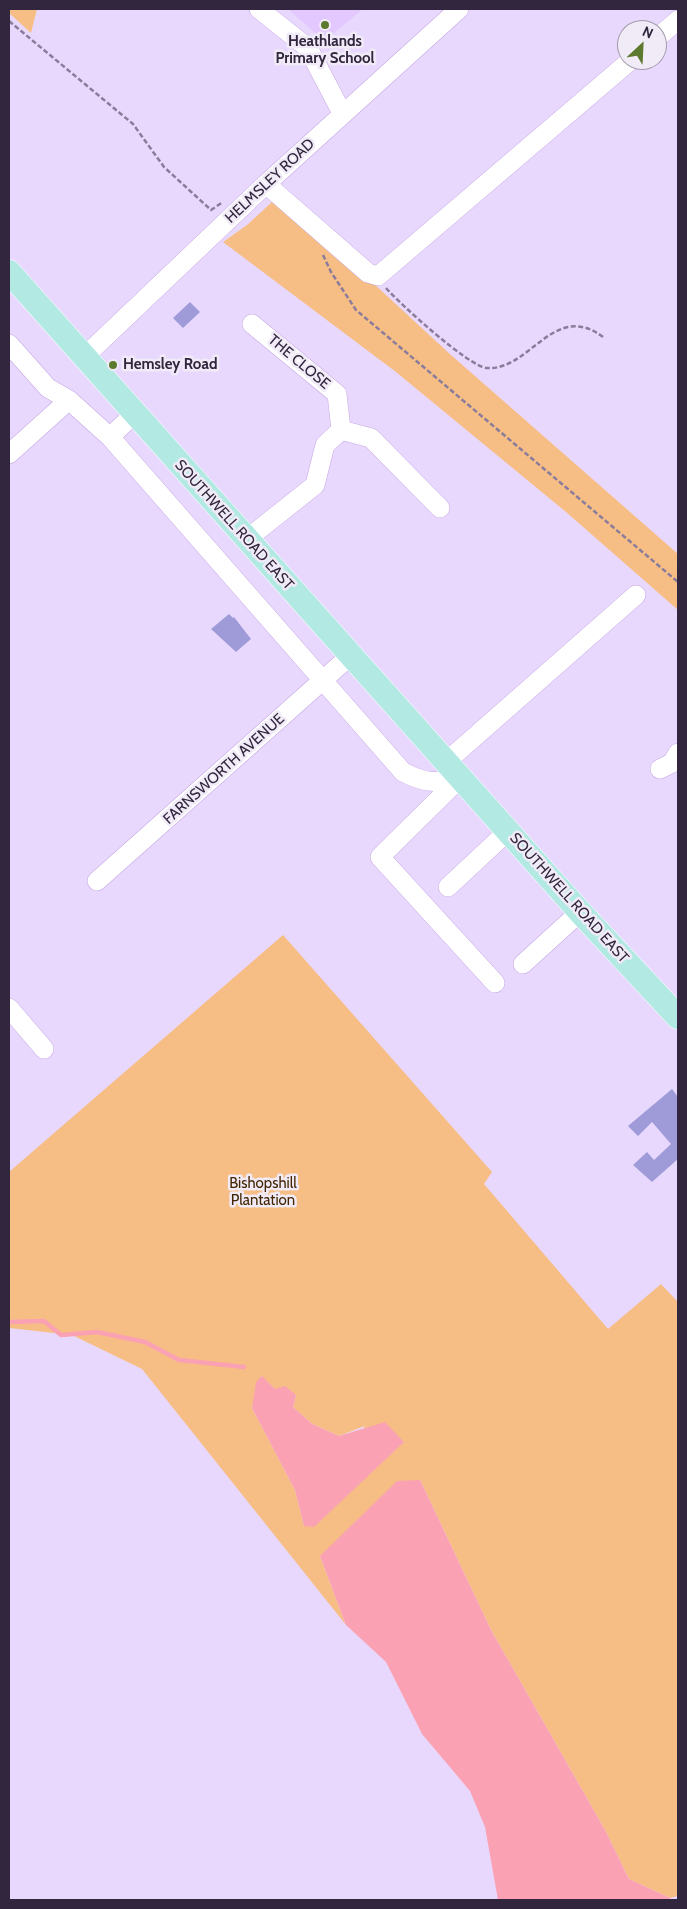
<!DOCTYPE html>
<style>
body{margin:0}
#map{position:relative;width:687px;height:1909px;overflow:hidden;background:#e9d8fd;font-family:Cabin,sans-serif}
canvas{display:block}
.frame{position:absolute;inset:0;border:10px solid #32263e;pointer-events:none}
.north{position:absolute;left:617px;top:20px;width:50px;height:50px;box-sizing:border-box;background:#f0ebf7;border:1px solid #a49cad;border-radius:50%;rotate:25deg;font-size:14px;font-weight:700;line-height:20px;text-align:center;color:#32263e}
.north::after{content:'';display:block;margin:auto;width:18px;height:22px;background:#5d792d;clip-path:polygon(50% 0,100% 100%,50% 72%,0 100%)}
</style>
<div id="map">
<canvas width="687" height="1909"></canvas>
<div class="frame"></div>
<div class="north">N</div>
</div>
<script>
const ctx = document.querySelector('canvas').getContext('2d');
ctx.lineJoin = 'round';
function paint(path, color) { ctx.fillStyle = color; ctx.fill(path, 'evenodd'); }
function strokePath(path, color, width, dash) { ctx.strokeStyle = color; ctx.lineWidth = width; ctx.lineCap = dash ? 'butt' : 'round'; ctx.setLineDash(dash || []); ctx.stroke(path); }
function drawText(font, color, halo, rows, align = 'center') {
  ctx.font = font + ' Cabin,sans-serif'; ctx.lineWidth = 5; ctx.setLineDash([]); ctx.textBaseline = 'middle'; ctx.strokeStyle = halo; ctx.fillStyle = color; for (const [text, x, y, turn = 0] of rows) {
    ctx.save(); ctx.translate(x, y); ctx.rotate((+turn || 0) * Math.PI / 180); ctx.textAlign = isNaN(turn) ? turn : align; if (halo) ctx.strokeText(text, 0, 0); ctx.fillText(text, 0, 0); ctx.restore();
  }
}
paint(new Path2D(`
 M288,9H363L324,41Z`), '#e2c8fe');
paint(new Path2D(`
 M9,9H37L31,33L9,13Z
 M272,202L284,205L321,235L451,355L678,554V610L566,512L396,372L223,242L247,225Z
 M283,935L492,1172L484,1184L608,1329L661,1284L678,1302V1896L670,1898L629,1879L605,1830L491,1630L420,1480L320,1556L346,1625L142,1369L72,1335L9,1328V1172ZM261,1376L275,1389L296,1395L293,1407L312,1424L339,1436L365,1426L304,1526L295,1490L252,1408Z`), '#f6be85');
paint(new Path2D(`
 M262,1376L275,1389L285,1386L296,1395L293,1407L312,1424L339,1436L385,1422L404,1442L314,1527L304,1526L295,1490L252,1408L256,1382Z
 M420,1480L491,1630L605,1830L629,1879L670,1898V1900H498L485,1827L470,1791L422,1734L386,1662L346,1625L320,1556L397,1481Z`), '#faa2b3');
strokePath(new Path2D(`
 M9,1322L44,1321L61,1335L97,1332L145,1342L179,1360L244,1367`), '#faa2b3', 4.5);
paint(new Path2D(`
 M190,302L200,312L183,328L173,318Z
 M229,614L233,618L234,617L251,639L236,652L211,629Z
 M672,1089L678,1097V1159L652,1182L633,1165L647,1152L654,1160L671,1144L652,1122L638,1136L628,1126Z`), '#9e9bd8');
const minor = new Path2D(`
 M259,9L308,48L342,113
 M657,38L678,20
 M266,184L368,273L378,276L631,60
 M252,324L337,394L341,430L371,438L440,508
 M9,344L48,388L69,400L110,437L403,772C426,784 436,783 460,778
 M84,357L266,184L459,9
 M110,437L135,413
 M9,454L69,400
 M247,539L315,485L325,445L341,430
 M446,762L636,595
 M660,769L672,763L678,753
 M460,778L380,857L495,983
 M97,881L350,656
 M448,887L508,831
 M523,964L580,912
 M9,1008L44,1049`);
const major = new Path2D(`
 M9,272L580,912L678,1017`);
strokePath(minor, '#c5a8e3', 20);
strokePath(major, '#fff', 25);
strokePath(new Path2D(`
 M9,21L133,124L164,167L211,210L223,202
 M323,255L331,272L356,310L678,582
 M386,288C399,303 469,367 487,368C530,371 554,300 603,337`), '#8b7c9b', 2.5, [5, 2.5]);
strokePath(minor, '#fff', 19);
strokePath(major, '#b2e9e3', 24);
for (const [x, y, r, color] of [
 [325,25,5,"#5d792d"],
 [113,365,5,"#5d792d"]
]) { const dot = new Path2D(); dot.arc(x, y, r, 0, 2 * Math.PI); ctx.fillStyle = color; ctx.fill(dot); strokePath(dot, '#f0ebf7', 2); }
drawText('bold 15px', '#32263e', '#f0ebf7', [
 ["Heathlands",325,42],
 ["Primary School",325,59],
 ["Hemsley Road",123,365,"left"]
]);
drawText('15px', '#32263e', '#f0ebf7', [
 ["HELMSLEY ROAD",270,181,-43],
 ["THE CLOSE",299,362,40],
 ["SOUTHWELL ROAD EAST",234,525,48],
 ["FARNSWORTH AVENUE",224,769,-42],
 ["SOUTHWELL ROAD EAST",569,898,48]
]);
drawText('15px', '#432601', '#f0ebf7', [
 ["Bishopshill",263,1184],
 ["Plantation",263,1201]
]);
</script>
